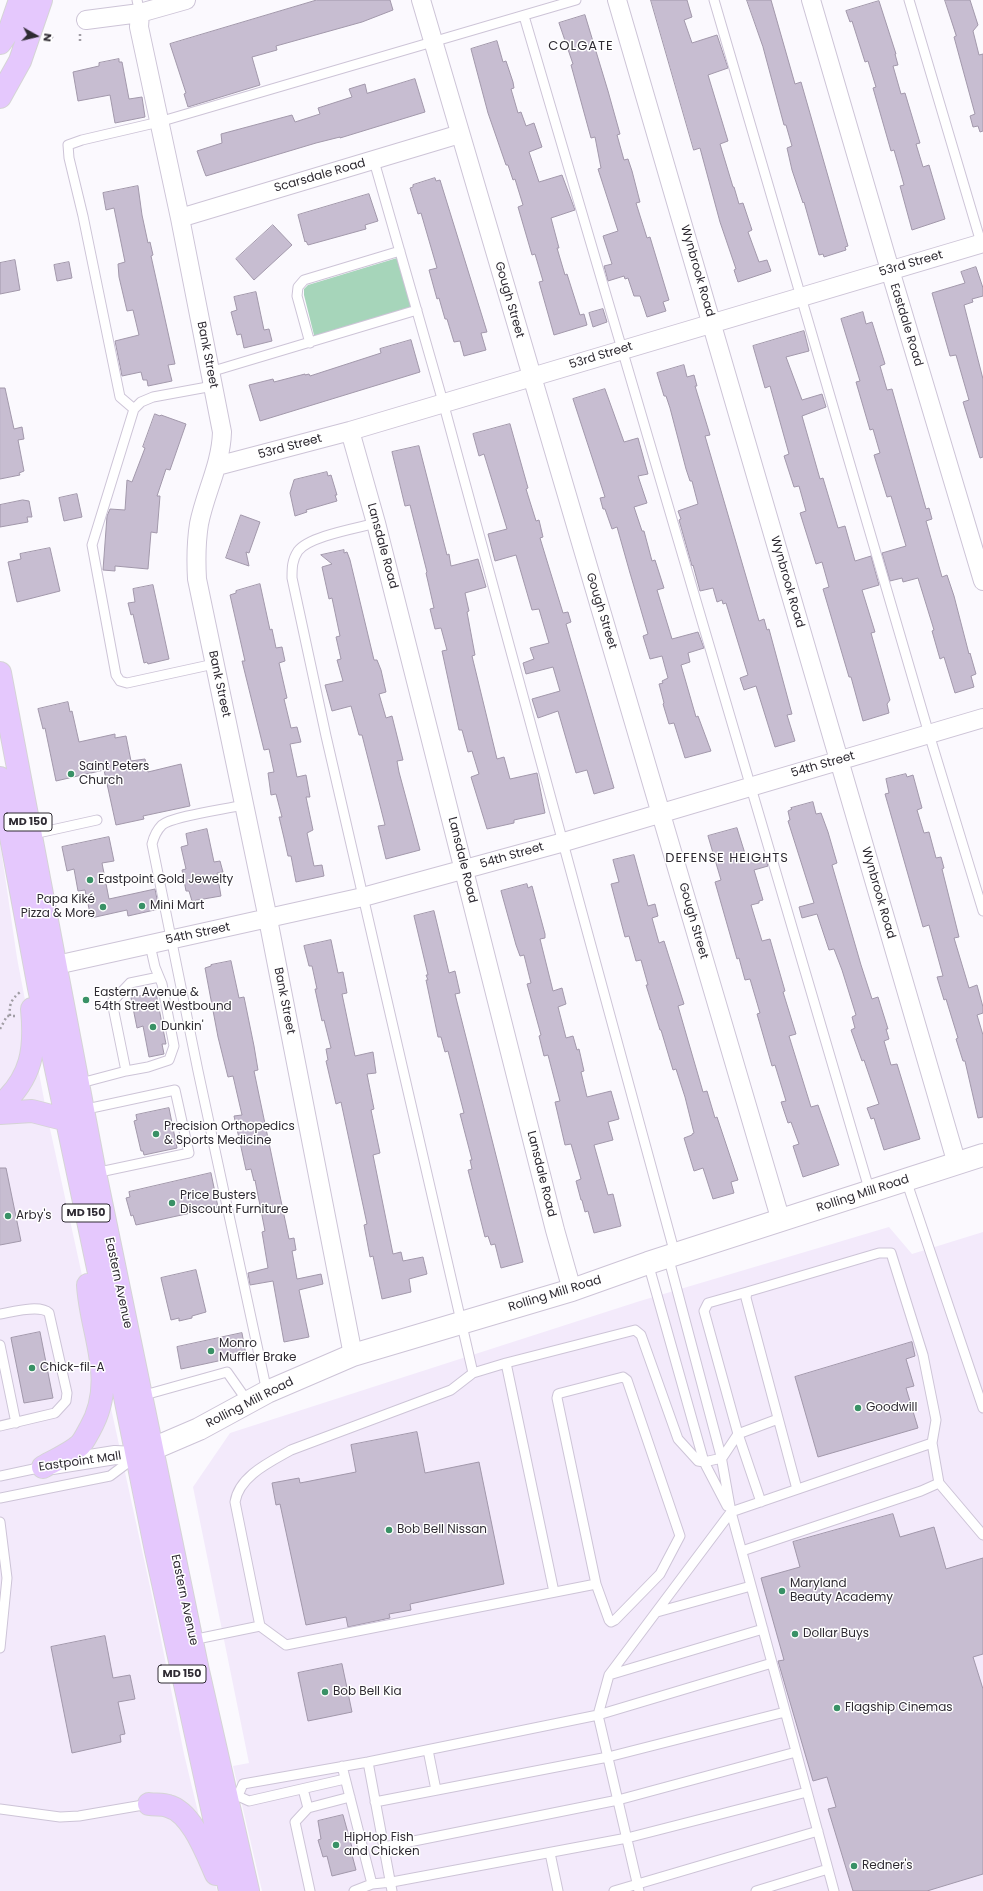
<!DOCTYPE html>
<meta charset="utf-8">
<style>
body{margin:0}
#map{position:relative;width:983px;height:1891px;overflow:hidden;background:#fbf9fe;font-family:Poppins,sans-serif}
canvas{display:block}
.north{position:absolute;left:16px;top:16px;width:40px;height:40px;-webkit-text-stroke:3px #fff;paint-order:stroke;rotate:98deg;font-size:11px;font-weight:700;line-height:16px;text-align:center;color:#2e2a32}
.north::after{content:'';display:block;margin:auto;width:14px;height:18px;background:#2e2a32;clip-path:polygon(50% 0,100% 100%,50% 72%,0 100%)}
</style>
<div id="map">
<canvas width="983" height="1891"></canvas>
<div class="north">N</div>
</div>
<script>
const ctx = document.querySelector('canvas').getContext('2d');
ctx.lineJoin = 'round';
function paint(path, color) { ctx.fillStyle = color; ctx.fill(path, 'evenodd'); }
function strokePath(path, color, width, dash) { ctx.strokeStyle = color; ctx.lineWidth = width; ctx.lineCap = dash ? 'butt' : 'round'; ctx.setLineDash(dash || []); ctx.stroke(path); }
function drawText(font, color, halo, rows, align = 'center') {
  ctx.font = font + ' Poppins,sans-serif'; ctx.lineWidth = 3; ctx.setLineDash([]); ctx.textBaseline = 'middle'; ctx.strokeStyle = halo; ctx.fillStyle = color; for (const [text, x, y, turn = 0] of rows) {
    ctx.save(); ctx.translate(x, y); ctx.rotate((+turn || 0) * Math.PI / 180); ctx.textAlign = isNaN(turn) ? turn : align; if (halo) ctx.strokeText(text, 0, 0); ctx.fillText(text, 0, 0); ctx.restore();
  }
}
paint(new Path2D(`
 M0,842L17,958L47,1115L154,1605L184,1754L217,1891H0Z
 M889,1227L912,1254L983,1232V1891H262L233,1766L249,1763L193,1487L230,1433L640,1301Z`), '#f3eafb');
paint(new Path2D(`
 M397,258L412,308L315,339L304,295V289L308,285Z`), '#a6d5ba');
const building = new Path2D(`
 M317,0H390L393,10L362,22L276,46L277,50L252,57L260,85L188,107L184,94L186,93L170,44Z
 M651,0H687L692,17L684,20L692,43L717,35L728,68L708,75L728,141L720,144L733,187H734L739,204L743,203L752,230L748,232L759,262L767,260L771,271L738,282L734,270L736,269L720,222L700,148L694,150Z
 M747,0H771L795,84L801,82L848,246L845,247L846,250L824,257L823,254L819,255L804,202L803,203L792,170L787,148L792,146L786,125H784L763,47Z
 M945,0H970L978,25L973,31L979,55L983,54V131L980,132L978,126L973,127L970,116L975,114L954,37L956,36Z
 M879,1L896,54H895L898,65L893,66L901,94L905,93L920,143L916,144L923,167L929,165L945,219L912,230L900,186L904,185L894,150L891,151L873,88L876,87L868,61L865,62L852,21L850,22L846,11Z
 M585,15L608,91L620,134L617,135L624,160L628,159L632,171L640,202L636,203L647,238L650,237L669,300L663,302L666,311L647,317L640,296H634L628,278L625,279L624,276L608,281L604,266L612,264L603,236L618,231L598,169L601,168L595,137L591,138L571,65L573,64L559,23Z
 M497,41L503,62L506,61L513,82L514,88L511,89L518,113L521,112L526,126L534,123L542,147L529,152L539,182L562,175L575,210L551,218L559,248H557L565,275L567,274L580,315L584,314L587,325L554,335L539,282L543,281L535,254L532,255L518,207L523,205L515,179L513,180L508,165H506L488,113L471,49Z
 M119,59V62H122L129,99L142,97L145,117L115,123L110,95L78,101L73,72L99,66V63Z
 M415,79L425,112L340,138V137L316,143L206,176L204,171L197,151L222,143L221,134L292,115L295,122L320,114L318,108L352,97L349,89L365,84L367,93Z
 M435,178L436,181L440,180L487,332L481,333L486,350L464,356L460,341L454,342L447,319H445L439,298L437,299L429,270L437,268L421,213L418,214L410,188L413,187V185Z
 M138,186L142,215L148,243L150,242L153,255L151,256L175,364L168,365L172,381L148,386L147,380H143L141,372L122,376L115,341L139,335L133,310L127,311L119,277L118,264L125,262L114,208L106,210L103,193Z
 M369,194L378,221L365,225L366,229L308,245L306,241L305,242L298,215Z
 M273,225L292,245L254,280L236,259Z
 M15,260L20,290L0,294V263Z
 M69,262L72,278L57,281L54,265Z
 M976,267L983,288V296L972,299L973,302L964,305L983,379V457L980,458L963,402L969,400L956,355L950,356L932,293L965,283L961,272Z
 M256,292L264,330L269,329L272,341L244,348L241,334L237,335L231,312L237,310L234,297Z
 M603,309L607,322L593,327L589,313Z
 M863,312L866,324L872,322L885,364L880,366L887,390L892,389L926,509L929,508L932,519L926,521L942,577L947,575L954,596L969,654L970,653L976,674L971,676L974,687L955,693L944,657L940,659L932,631L934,630L918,578L903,582L902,578L890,581L882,553L906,546L891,496L887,497L874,455L880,453L873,429L870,430L856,382L860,381L841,319Z
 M804,331L809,351L786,357L802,400L822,394L826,407L802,416L820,479L823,478L838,528L845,526L855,561L871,556L879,585L862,590L875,632L871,633L890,700L887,704L889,713L863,721L851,677H849L823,589L829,587L822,562L816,564L800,513L806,511L799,486L794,487L784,456L789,454L770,386L765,388L753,346Z
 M411,340L420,372L260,421L249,385L273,379L274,382L305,374V375L309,374L310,376L381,353L380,349Z
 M684,365L687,377L694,375L697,386H695L710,435L705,436L759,621L764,619L767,630L769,629L792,714L787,715L795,741L775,747L756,686L744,690L740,678L748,675L726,603L723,604L722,600L717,602L713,588L700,591L693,565L692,566L679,520L681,519L678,511L698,504L692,481H690L686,469L670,408L666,396H664L657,373Z
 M0,388H5L14,429L22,427L24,439L18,440L24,471L19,473L20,475L0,479Z
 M605,389L624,442L638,438L648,474L638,476L647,503L634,507L642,531H644L652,561L655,560L664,588L657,590L672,639L698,632L704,648L688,653L690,662L681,665L696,717L698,716L711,751L685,758L674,723L669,724L663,704L664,703L659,684L663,683L662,681L668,678L662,656L650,659L643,636L648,634L630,573L617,527L612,529L605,509H603L600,498L605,497L573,399Z
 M155,414L160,416L161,415L186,424L170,470L166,469L157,496H160L157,533L151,532L148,569L115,566V571L103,570L107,516L110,509L125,510L127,480L132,482L145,448L143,447Z
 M510,424L528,488L526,489L536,521L539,520L543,537L540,538L547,561L563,613L568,612L571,622L566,624L614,788L594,794L587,770L576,773L558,711L538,718L532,699L560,691L553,667L526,674L523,663L534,659L530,648L549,643L539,609L532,610L516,555L495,561L488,534L507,529L484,454L479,456L473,434Z
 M419,446L447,555L449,554L451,566L478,559L486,587L465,593L469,611L467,612L475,655L472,656L497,759L504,757L510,779L537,773L545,813L514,820V823L487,829L471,777L479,774L472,751L468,752L462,730H459L442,651L447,650L441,628L435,629L430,609L434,608L426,573L427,572L410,505L405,506L392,452Z
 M327,472L328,476L331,475L337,495H335L337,501L306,510L307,512L295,516L290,493L294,480Z
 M77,494L82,517L64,521L59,498Z
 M23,500L29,501L32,517H27L28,522L0,527V505Z
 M241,515L260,522L249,553L246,552L249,566L226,558Z
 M50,548L60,591L17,602L8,562L21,559L20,554Z
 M344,550V553L347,552L350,560L374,660H377L381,670L386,692L379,694L386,718L392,716L403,760L397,761L399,772L420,850L386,859L378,826L385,825L362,735H359L351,706L332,711L325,685L343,681L337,660L341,659L336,637L340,636L332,598L329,599L322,567L332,564L321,555Z
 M260,584L270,630L272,629L276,648L282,647L285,661L279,663L287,698L284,699L291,728L297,727L301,742L290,744L297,777L306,775L310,797H306L313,830L307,833L314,866L322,865L324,876L296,882L291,856H288L284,838L279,817H282L276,794L271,795L268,773L274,772L269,749L264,750L242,661H245L230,595L236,593V591Z
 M153,585L169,659L148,664L147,662L144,663L133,614L131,615L128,603L135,602L133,589Z
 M68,702L70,712L72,711L79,742L115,734V738L126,736L131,761L145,759L148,772L181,764L190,806L143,816L144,819L116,825L104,770L56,781L45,728L43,729L38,709Z
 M906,774L907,777L913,775L922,808L917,810L924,833L929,832L936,858L941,857L944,868L942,869L959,937L954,938L969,988L977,985L983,1007V1013L977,1015L983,1035V1117L978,1118L965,1061H963L956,1039L958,1038L946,999L944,1000L937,977L943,976L929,925L923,927L885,794L889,793L886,779Z
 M813,802L816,814L821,813L828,832L837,863L832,865L861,965L872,999L878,997L888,1029H886L889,1039L884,1041L891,1065L897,1064L920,1139L884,1150L874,1118L871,1119L867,1108L879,1104L864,1060L862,1061L851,1030L855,1028L852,1017L856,1015L842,970L834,949L829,950L817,914L802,918L799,907L814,903L788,821L790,820L788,811L792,809L791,808Z
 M737,828L747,860L764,855L768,866L754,870L763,900L759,901V903L751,905L762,941L770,939L785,991L783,992L796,1034L789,1036L811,1107L818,1105L839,1165L803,1177L793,1146L799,1144L791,1122L788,1123L781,1102L786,1101L775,1065L772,1066L757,1014L760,1013L750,979L745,980L739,958L737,959L715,882L721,880L708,836Z
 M207,829L214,862L220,861L223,872L217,873L221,896L192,901L189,891H186L182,870L186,869L181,847L188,845L186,834Z
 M109,837L114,861L102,863L109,899L155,889L159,909L128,916L127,910L91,918L85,890L78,891L74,869L67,871L62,847Z
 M634,855L648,906L655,904L658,916L652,918L659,943L664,941L684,1004L678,1006L703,1092L707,1091L715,1118L717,1117L738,1180L731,1182L734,1193L713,1199L703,1168L694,1171L684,1138L692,1135V1134L694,1133L685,1097L676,1069L673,1070L661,1030H660L646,985H648L641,960L636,961L629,936L625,937L611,884L619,882L613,860Z
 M527,884L528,888L532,886L545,934V938L540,939L553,991L562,988L566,1004L558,1007L566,1038L573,1036L577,1050L579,1049L584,1071L581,1072L587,1097L611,1091L619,1119L608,1122L613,1140L594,1145L608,1195L613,1194L621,1226L594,1233L588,1211L585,1212L582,1200H581L576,1181L581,1179L571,1144L565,1145L555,1102L560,1101L548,1055L544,1056L539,1036L541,1035L527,984L531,983L524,955L520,956L516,945L501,891Z
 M434,911L449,973L455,971L460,993L455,994L523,1262L501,1268L495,1244L491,1245L488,1236L485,1237L468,1170L472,1169L470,1160H472L460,1114L464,1113L448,1051L445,1052L441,1037H438L426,980H428L426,975H428L414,916Z
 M331,940L338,973L343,972L347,993L342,994L355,1056L373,1052L376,1073L367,1074L374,1109L371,1110L380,1153L373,1155L393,1254L401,1252L403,1261L423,1257L427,1274L409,1279L411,1292L382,1299L373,1256L370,1257L364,1225L367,1224L341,1102L336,1104L326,1061L328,1060L326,1049L331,1048L324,1020L322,1021L315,989H317L312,966H309L304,946Z
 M231,961L239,998L244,997L254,1046L258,1070L254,1071L289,1239L294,1238L296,1250L292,1251L297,1279L321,1274L323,1284L299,1290L309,1337L284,1342L273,1281L250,1285L248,1273L268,1268L262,1232L265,1231L255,1180L254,1181L251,1169L246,1170L239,1138L234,1116L242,1115L233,1076L228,1077L218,1037L205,968L211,966V965Z
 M156,993L166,1044H162L164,1054L149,1057L143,1026L137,1028L131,998Z
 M169,1108L177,1148L144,1155L143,1151H141L134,1121L137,1120L136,1115Z
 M0,1168H6L21,1241L0,1245Z
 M211,1173L218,1207L136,1225L133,1215L131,1216L126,1198L130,1197L129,1192Z
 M196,1270L206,1312L192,1316V1318L179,1321V1318L171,1320L161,1278Z
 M40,1332L53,1398L24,1403L11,1338Z
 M242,1333L246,1355L181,1369L177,1347Z
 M912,1342L915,1356L906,1359L914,1386L906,1388L918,1428L818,1457L795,1377Z
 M417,1432L425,1473L479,1462L504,1584L410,1604L411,1610L389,1614L390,1618L348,1627L346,1617L306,1625L280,1504L276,1505L272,1483L299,1478L300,1483L356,1472L351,1445Z
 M893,1514L900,1537L934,1527L946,1569L983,1558V1654L973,1657L983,1689V1874L927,1891H853L828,1809L836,1807L827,1777L813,1781L778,1661L784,1660L761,1578L800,1567L793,1542Z
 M105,1636L113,1678L130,1675L135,1699L118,1702L125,1734L120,1735L121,1742L72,1753L51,1647Z
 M342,1664L352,1712L308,1721L298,1673Z
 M343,1815L353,1851H351L356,1870L332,1876L327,1856L323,1857L318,1840L321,1839L318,1821Z`);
paint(building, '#c7bdd1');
strokePath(building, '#a298ab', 1);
const lane = new Path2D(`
 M137,0L140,13
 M714,0L929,734L983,911
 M909,0L982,246
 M524,16L870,1192
 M374,161L443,402L675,1254
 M310,343L297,296L298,287L304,280L400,251
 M210,372L417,310
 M134,409L141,402L153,397L213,386
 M376,523C358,528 309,536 298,551C292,560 292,568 292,578L326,736L473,1373
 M214,664L127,683L120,681L116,675L92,545L134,409L120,397L83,216L69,158L68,145L82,140L159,122L576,0
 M243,805C227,809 173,816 162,825C156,831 154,836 152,844L198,1071L267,1392
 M29,835L97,820
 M126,1071L112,1002L130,983L159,977
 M77,1084L126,1071L148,1067L169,1060L174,1046L162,984L155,967L150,945
 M82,1110L175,1090L189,1153L95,1173
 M906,1180L983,1408
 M668,1256L721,1456L731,1512L834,1891
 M648,1263L704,1462L727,1506
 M0,1314C12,1312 40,1304 49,1313L67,1393L66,1401L55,1413L0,1426
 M0,1345L16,1423
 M506,1363L635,1330L641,1335L678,1439L698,1461L704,1462L722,1458L738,1434L704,1311L708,1303L747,1292
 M141,1396L227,1372L248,1402
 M0,1476L43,1467
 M939,1483L983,1535
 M0,1498L110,1476L134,1458
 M761,1502L738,1434L778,1419
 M0,1522L7,1578L0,1648
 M742,1551L921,1491L939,1483L932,1443L936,1420L923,1355L891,1253H879L747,1292L746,1298L797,1489
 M657,1612L751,1586
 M260,1626L235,1502C239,1476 270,1462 291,1450L451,1390L473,1373L506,1363L554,1592
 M192,1640L260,1626L286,1645L596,1584L609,1620L611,1622L615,1620L660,1574L680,1536L627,1380L623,1377L561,1393L558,1394L557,1398L596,1584
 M609,1675L763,1629
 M428,1750L436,1790
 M368,1762L392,1891
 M342,1766L372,1884L354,1891
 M303,1789L308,1808L295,1822L310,1891
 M238,1796L243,1784L368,1762L598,1715L772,1663
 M232,1797L238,1796L249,1801L345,1779
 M375,1802L608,1757L785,1712
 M308,1808L350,1797
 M0,1809L60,1817L79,1816L149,1804
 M384,1847L618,1800L796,1752
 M550,1853L558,1891
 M372,1884L392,1882L627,1838L807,1792
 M614,1891L818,1831
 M639,1891L598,1715L609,1675L731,1512L932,1443
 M756,1891L828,1869`);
const street = new Path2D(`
 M421,0L781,1221
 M617,0L957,1164
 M811,0L890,270L983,581
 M140,13L139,27L180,218L222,432C221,465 205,493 199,524C196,543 196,561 197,579L268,919L353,1355
 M86,20L140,13L186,0
 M180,218L460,134
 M350,431L376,523L555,1230L572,1290
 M217,466L350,431L983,243
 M43,968L363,897L564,842L983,718
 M52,1465L115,1455L136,1456`);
const secondary = new Path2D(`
 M136,1456L199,1429L267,1392L353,1355L572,1290L648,1263L983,1155`);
const primary = new Path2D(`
 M0,43L10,29L20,0
 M0,97L20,61L41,0
 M0,673L94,1168L198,1671L248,1891
 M0,778L39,988L122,1382L156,1551L230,1891
 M0,1106C32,1078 36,1049 32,1009
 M0,1113L32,1111L67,1120L73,1131
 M43,1467C55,1460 70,1454 80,1445C84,1441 87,1434 90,1429C118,1380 91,1335 88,1285
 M149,1804C155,1805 163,1804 168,1806C192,1812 207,1854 216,1874`);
strokePath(lane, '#cdc4d7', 11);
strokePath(street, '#cdc4d7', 20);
strokePath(secondary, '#cdc4d7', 24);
strokePath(primary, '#d5d4d6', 24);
strokePath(new Path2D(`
 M80,34V41
 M48,35L53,38
 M15,1016H10C9,1004 11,1000 20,992
 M0,1029L7,1016H10`), '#a09da4', 2.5, [2, 3]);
strokePath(lane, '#fff', 9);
strokePath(street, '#fff', 18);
strokePath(secondary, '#fff', 22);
strokePath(primary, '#e5c8fd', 22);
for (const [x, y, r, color] of [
 [71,774,4,"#399166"],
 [90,880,4,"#399166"],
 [142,906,4,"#399166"],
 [103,907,4,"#399166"],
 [86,1000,4,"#399166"],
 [153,1027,4,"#399166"],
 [156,1134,4,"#399166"],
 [172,1203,4,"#399166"],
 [8,1216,4,"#399166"],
 [211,1351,4,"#399166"],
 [32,1368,4,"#399166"],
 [858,1408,4,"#399166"],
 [389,1530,4,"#399166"],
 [782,1591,4,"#399166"],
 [795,1634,4,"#399166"],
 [325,1692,4,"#399166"],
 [837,1708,4,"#399166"],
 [336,1845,4,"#399166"],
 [854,1866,4,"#399166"]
]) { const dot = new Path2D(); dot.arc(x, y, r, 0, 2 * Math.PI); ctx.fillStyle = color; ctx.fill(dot); strokePath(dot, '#fff', 1.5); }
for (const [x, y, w] of [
 [28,822,48],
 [86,1213,48],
 [182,1674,48]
]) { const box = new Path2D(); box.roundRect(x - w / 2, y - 9, w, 18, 3); ctx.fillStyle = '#fff'; ctx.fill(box); strokePath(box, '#2e2a32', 1); }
drawText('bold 11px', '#2e2a32', null, [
 ["MD 150",28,822],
 ["MD 150",86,1213],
 ["MD 150",182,1674]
]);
drawText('12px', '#2e2a32', '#fff', [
 ["Scarsdale Road",320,176,-16],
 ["53rd Street",911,264,-16],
 ["Wynbrook Road",697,271,74],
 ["Gough Street",509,300,74],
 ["Eastdale Road",906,325,73],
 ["Bank Street",207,355,79],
 ["53rd Street",601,356,-17],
 ["53rd Street",290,447,-15],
 ["Lansdale Road",382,546,75],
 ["Wynbrook Road",787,582,74],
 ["Gough Street",601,611,73],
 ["Bank Street",219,684,78],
 ["54th Street",823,765,-16],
 ["54th Street",512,856,-16],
 ["Lansdale Road",462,860,76],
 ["Wynbrook Road",878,893,74],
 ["Gough Street",693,921,74],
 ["54th Street",198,934,-12],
 ["Bank Street",284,1001,79],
 ["Lansdale Road",541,1174,76],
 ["Rolling Mill Road",863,1194,-18],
 ["Eastern Avenue",118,1283,78],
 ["Rolling Mill Road",555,1294,-17],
 ["Rolling Mill Road",250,1403,-27],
 ["Eastpoint Mall",80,1462,-8],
 ["Eastern Avenue",184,1600,78]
]);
drawText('12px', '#2e2a32', '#fff', [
 ["Saint Peters",79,767],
 ["Church",79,781],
 ["Eastpoint Gold Jewelty",98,880],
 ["Papa Kiké",95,900,"right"],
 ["Pizza & More",95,914,"right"],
 ["Mini Mart",150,906],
 ["Eastern Avenue &",94,993],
 ["54th Street Westbound",94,1007],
 ["Dunkin'",161,1027],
 ["Precision Orthopedics",164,1127],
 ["& Sports Medicine",164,1141],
 ["Price Busters",180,1196],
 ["Discount Furniture",180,1210],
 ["Arby's",16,1216],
 ["Monro",219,1344],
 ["Muffler Brake",219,1358],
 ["Chick-fil-A",40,1368],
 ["Goodwill",866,1408],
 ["Bob Bell Nissan",397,1530],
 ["Maryland",790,1584],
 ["Beauty Academy",790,1598],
 ["Dollar Buys",803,1634],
 ["Bob Bell Kia",333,1692],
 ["Flagship Cinemas",845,1708],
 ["HipHop Fish",344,1838],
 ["and Chicken",344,1852],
 ["Redner's",862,1866]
], 'left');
ctx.letterSpacing = '1px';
drawText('13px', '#2e2a32', '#fff', [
 ["COLGATE",581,47],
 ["DEFENSE HEIGHTS",727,859]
]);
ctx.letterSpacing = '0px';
</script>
